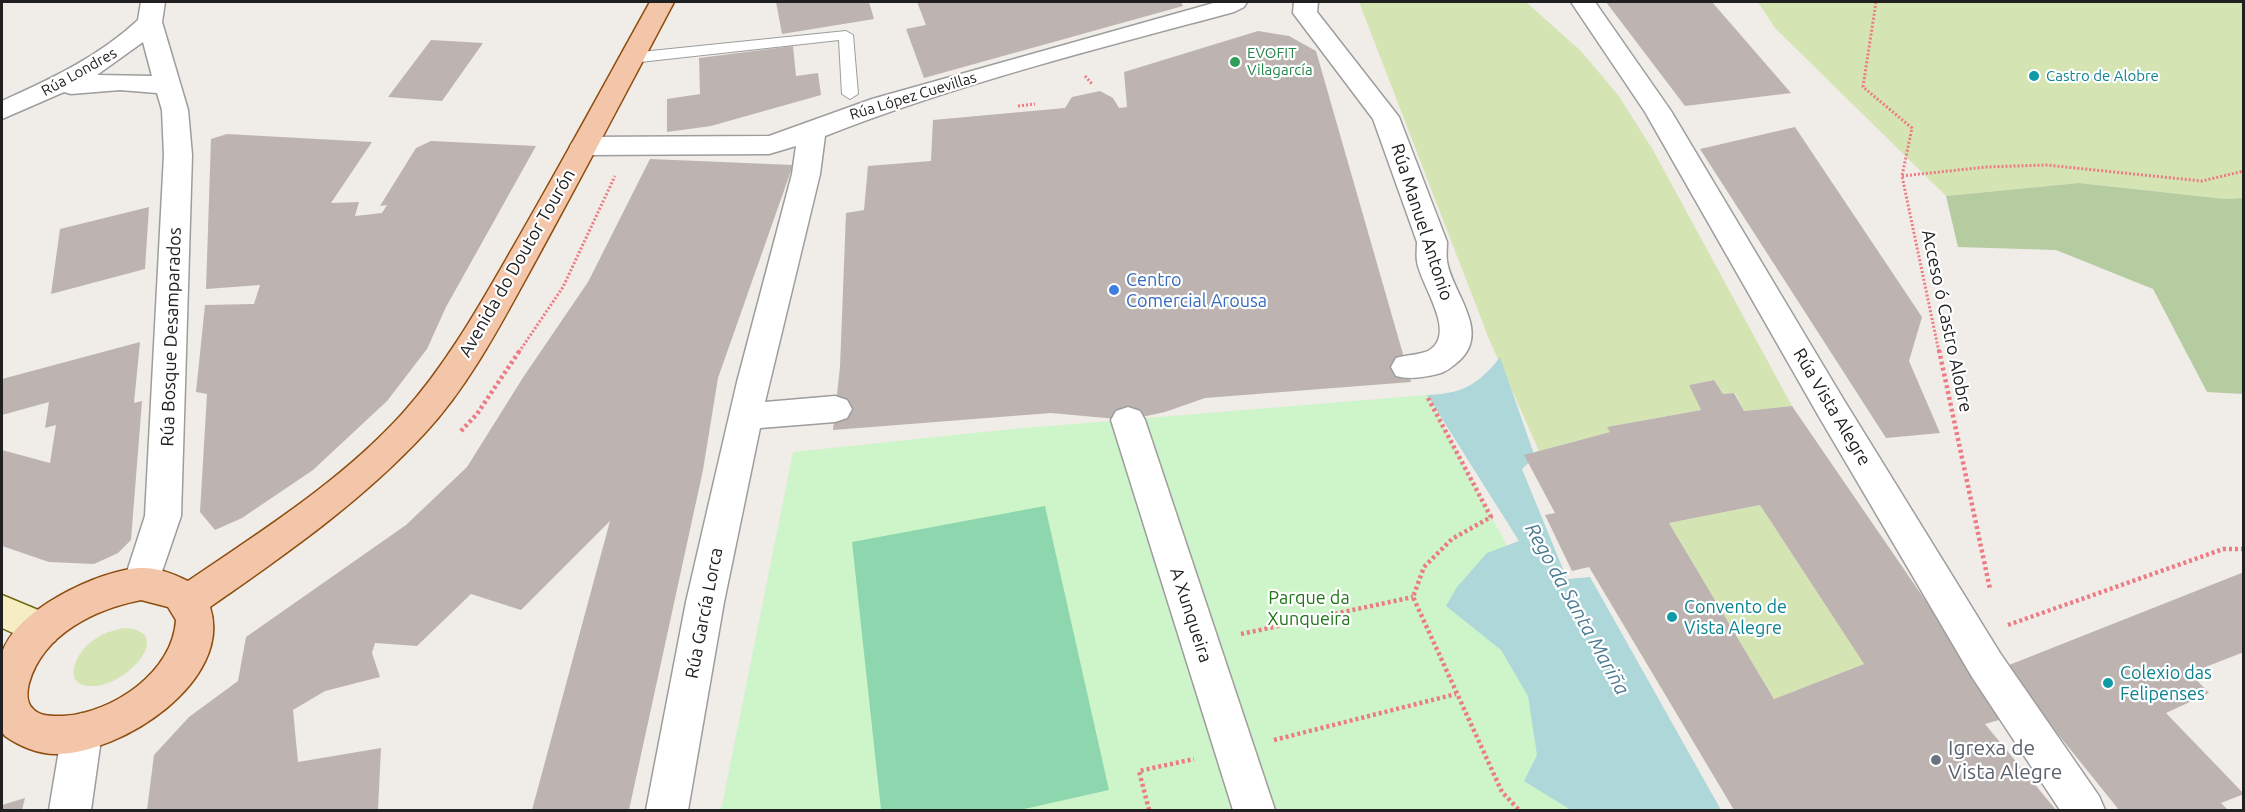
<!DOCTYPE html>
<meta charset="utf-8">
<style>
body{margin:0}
#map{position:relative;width:2245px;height:812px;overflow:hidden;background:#f0ece8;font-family:Ubuntu,sans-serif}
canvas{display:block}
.frame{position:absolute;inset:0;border:3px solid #202020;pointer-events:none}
</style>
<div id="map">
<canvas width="2245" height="812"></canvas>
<div class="frame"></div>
</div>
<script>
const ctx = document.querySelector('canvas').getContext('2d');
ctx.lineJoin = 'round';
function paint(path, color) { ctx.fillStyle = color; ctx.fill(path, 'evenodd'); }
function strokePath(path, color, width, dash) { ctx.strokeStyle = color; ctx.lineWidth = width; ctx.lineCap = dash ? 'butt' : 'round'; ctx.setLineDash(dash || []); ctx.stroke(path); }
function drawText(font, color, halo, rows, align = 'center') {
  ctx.font = font + ' Ubuntu,sans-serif'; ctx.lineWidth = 4.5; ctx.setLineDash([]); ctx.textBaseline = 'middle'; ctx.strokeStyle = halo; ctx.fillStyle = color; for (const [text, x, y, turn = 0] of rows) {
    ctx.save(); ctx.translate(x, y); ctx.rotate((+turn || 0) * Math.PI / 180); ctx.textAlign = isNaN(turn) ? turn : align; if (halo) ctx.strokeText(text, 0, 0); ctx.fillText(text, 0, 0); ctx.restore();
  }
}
paint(new Path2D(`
 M1359,2H1526L1581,51L1618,95L1653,150L1792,406L1744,411L1735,393L1723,394L1714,380L1689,385L1701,410L1608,427L1610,432L1539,451L1489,339Z
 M1758,2H2243V198L2225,199L2079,183L1946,196L1775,28Z
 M1760,505L1864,664L1774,699L1669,523Z
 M125,628C175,631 129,684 95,686C61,688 74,655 91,642C101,634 112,630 125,628Z`), '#d4e5b3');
paint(new Path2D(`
 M2079,183L2225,199L2243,198V394L2207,392L2153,289L2056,250L1958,247L1946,196Z`), '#b5cba0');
paint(new Path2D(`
 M1427,395L1647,810H721L793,452L1012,429Z`), '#cef5ca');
paint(new Path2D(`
 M1045,506L1109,790L1020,810H881L852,542Z`), '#8ed7ae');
paint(new Path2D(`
 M1500,357L1535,457L1522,469L1567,579L1590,577L1721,810H1571L1524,781L1537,755L1528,696L1501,650L1446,606L1457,587L1487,553L1519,541L1427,395C1461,394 1479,385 1500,357Z`), '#add7d9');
paint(new Path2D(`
 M776,2H869L874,19L782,34Z
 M917,2H1181L1183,6L924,78L906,29L926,25Z
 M1606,2H1712L1791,93L1685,106Z
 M1258,31L1289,36L1316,51L1411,382L1205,398L1165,412L1128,420L1051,413L833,430L840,367L846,213L864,210L868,166L931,161L933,120L1065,108L1072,97L1100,91L1113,98L1119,108L1127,107L1124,72Z
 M431,40L483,43L442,101L388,97Z
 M793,46L796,76L818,73L821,95L711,126L667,132V99L700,94L699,58Z
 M1795,127L1922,317L1909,361L1940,433L1886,438L1700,149Z
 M227,134L372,142L331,203L359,202L355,216L382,213L387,205L380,206L416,148L431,141L536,146L446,307L427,349L387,401L313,470L242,518L215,530L200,512L207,394L196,392L205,305L254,304L260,285L206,289L211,139Z
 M650,159L793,165L718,378L703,470L629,810H532L610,521L521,610L471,594L417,646L375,643L372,653L380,677L325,691L293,710L298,762L381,748L378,810H147L154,755L189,717L238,681L246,637L406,525L467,467L524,376L588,282Z
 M149,207L145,269L51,294L60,229Z
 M140,342L134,403L142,401L131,540L118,553L94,564L49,562L2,546V450L50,463L56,425L45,428L49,402L2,415V379Z
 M1714,380L1723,394L1734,393L1744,411L1792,406L2006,718L1985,724L2056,810H1734L1589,567L1572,571L1545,515L1555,513L1524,455L1610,432L1607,427L1701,410L1689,385ZM1760,505L1864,664L1774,699L1669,523Z
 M2244,572V652L2190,673L2209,693L2166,713L2244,794L2221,803L2228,810H2119L2004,667Z
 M25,798L22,810H2V805Z`), '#bdb4b1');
const lane = new Path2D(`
 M846,31L853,35L858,94L850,99L842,94L839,40L631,63L623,58L631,53Z`);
const street = new Path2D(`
 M141,2H165L162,22L188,110L192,155L181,516L154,595L141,600L128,595L123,584L145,516L164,155L162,110L157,93L120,90L71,94L64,92L2,119V101C51,79 98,57 138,20ZM143,42L152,76L97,75Z
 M1217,2H1247L1244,7L1234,12C1096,49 957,84 825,136L820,174L765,402L835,396L847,400L852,409L847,418L835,422L760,428L724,602L688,810H646L686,602L737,382L792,174L796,146L769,154L584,155L574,152L570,146L574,140L584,137L769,136L872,99Z
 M1294,2H1318L1317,12L1399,117L1447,242C1447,248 1446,255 1447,261C1451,291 1491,331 1460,360C1454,365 1449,370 1441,373C1426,377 1410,380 1396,376L1391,367L1396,358C1405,355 1419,355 1428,351C1459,334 1420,285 1417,261C1416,255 1417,248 1417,242L1373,119L1293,13Z
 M1571,2H1595L1671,111L1842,397L2000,653L2099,796L2105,810H2060L1972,677L1818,415L1645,112Z
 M1128,407L1140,411L1145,420L1275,810H1233L1111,420L1116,411Z
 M82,713L96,719L102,732L91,810H49L62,732L68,719Z`);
const secondary = new Path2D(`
 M2,595L55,617L61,629L55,641L42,646L2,628Z`);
const primary = new Path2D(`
 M650,2H674C628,89 582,176 535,262C503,320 470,385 425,433C361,502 286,554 210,607C234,681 121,754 56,754C38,754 19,746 5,736L2,732C2,714 0,669 2,654C13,611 99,570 140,568C157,567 174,574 188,581C263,530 341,481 402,414C448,363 481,303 515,244C561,164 605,83 650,2ZM141,600L168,607L176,620C173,672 113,713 63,716C53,716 41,717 33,709C26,703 27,691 29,683C43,634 95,609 141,600Z`);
strokePath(lane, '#9d9d9d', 2);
strokePath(street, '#9d9d9d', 3);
strokePath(secondary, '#6f690f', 3);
strokePath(primary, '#8e4d0e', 3);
strokePath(new Path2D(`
 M1876,2L1863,87L1912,128L1902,176L1939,352
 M1085,76L1093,85
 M1018,106L1035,104
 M1902,176L1986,167L2046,165L2202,181L2244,171
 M519,352L563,287L615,176`), '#ed7b84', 3, [2, 2]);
strokePath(new Path2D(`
 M1939,350L1990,589
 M1428,398L1491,517L1452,539L1424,567L1413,597L1502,792L1519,810
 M461,431L477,414L520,350
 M2008,625L2223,549H2244
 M1241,634L1413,597
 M1274,740L1456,694
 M1149,810L1139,771L1194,759`), '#ed7b84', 4.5, [3, 3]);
paint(lane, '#fff');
paint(street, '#fff');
paint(secondary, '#f4eec2');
paint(primary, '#f4c6a9');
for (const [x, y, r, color] of [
 [1235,62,6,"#2e9e5b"],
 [2034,76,6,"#0f9aa8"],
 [1114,290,6,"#3f7fe0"],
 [1672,617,6,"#0f9aa8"],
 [2108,683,6,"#0f9aa8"],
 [1936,760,6,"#6b7280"]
]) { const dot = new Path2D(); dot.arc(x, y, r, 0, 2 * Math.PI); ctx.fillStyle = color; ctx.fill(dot); strokePath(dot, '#fff', 2); }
drawText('15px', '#27864d', '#fff', [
 ["EVOFIT",1247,53],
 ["Vilagarcía",1247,70]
], 'left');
drawText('15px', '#202020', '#fff', [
 ["Rúa Londres",79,72,-29],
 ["Rúa López Cuevillas",913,96,-17]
]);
drawText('15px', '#0d838f', '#fff', [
 ["Castro de Alobre",2046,76]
], 'left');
drawText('18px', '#202020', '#fff', [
 ["Rúa Manuel Antonio",1422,222,72],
 ["Avenida do Doutor Tourón",517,263,-60],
 ["Acceso ó Castro Alobre",1947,321,78],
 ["Rúa Bosque Desamparados",171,337,-88],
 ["Rúa Vista Alegre",1832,407,59],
 ["Rúa García Lorca",704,613,-79],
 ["A Xunqueira",1191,615,72]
]);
drawText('18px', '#366cbe', '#fff', [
 ["Centro",1126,280],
 ["Comercial Arousa",1126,301]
], 'left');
drawText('18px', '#1f7616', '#fff', [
 ["Parque da",1309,598],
 ["Xunqueira",1309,619]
]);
drawText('18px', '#0d838f', '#fff', [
 ["Convento de",1684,607],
 ["Vista Alegre",1684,628],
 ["Colexio das",2120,673],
 ["Felipenses",2120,694]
], 'left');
drawText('italic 20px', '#4b7a91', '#fff', [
 ["Rego da Santa Mariña",1577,609,61]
]);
drawText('21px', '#5b616d', '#fff', [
 ["Igrexa de",1948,748],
 ["Vista Alegre",1948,772]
], 'left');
</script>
